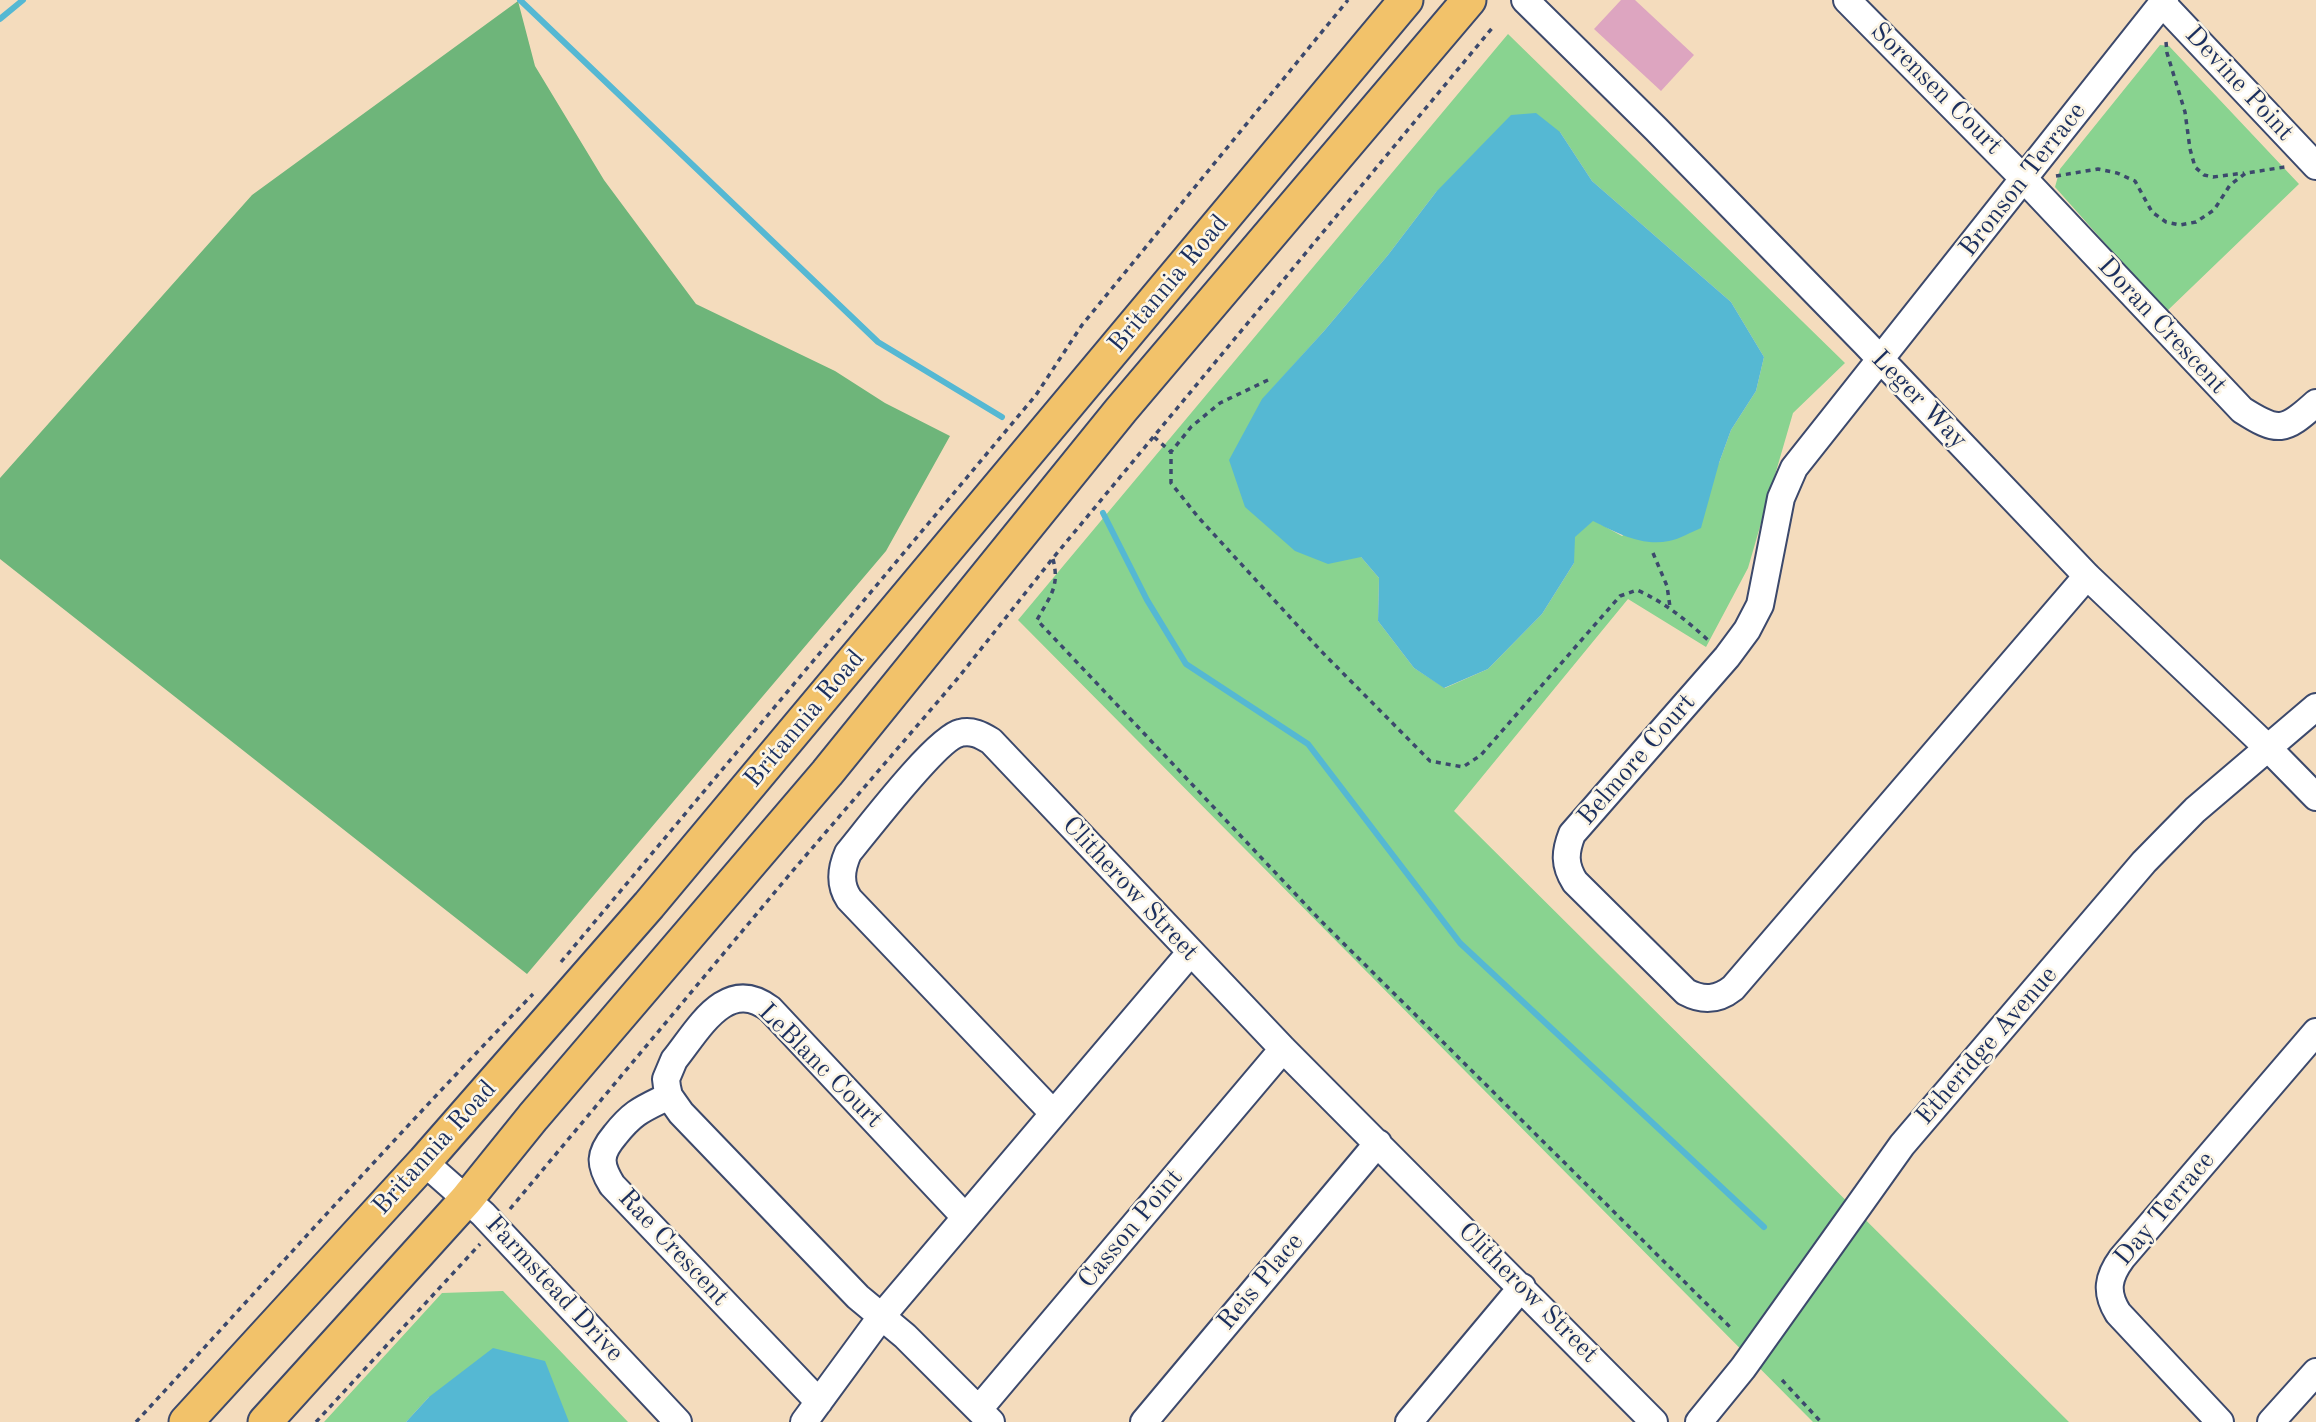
<!DOCTYPE html>
<style>
body{margin:0}
canvas{display:block;background:#f4dcbd}
</style>
<canvas width="2316" height="1422"></canvas>
<script>
const ctx = document.querySelector('canvas').getContext('2d');
ctx.lineJoin = 'round';
function paint(path, color) { ctx.fillStyle = color; ctx.fill(path, 'evenodd'); }
function strokePath(path, color, width, dash) { ctx.strokeStyle = color; ctx.lineWidth = width; ctx.lineCap = dash ? 'butt' : 'round'; ctx.setLineDash(dash || []); ctx.stroke(path); }
function drawText(font, color, halo, rows, align = 'center') {
  ctx.font = font + ' "Old Standard TT",serif'; ctx.lineWidth = 5; ctx.setLineDash([]); ctx.textBaseline = 'middle'; ctx.strokeStyle = halo; ctx.fillStyle = color; for (const [text, x, y, turn = 0] of rows) {
    ctx.save(); ctx.translate(x, y); ctx.rotate((+turn || 0) * Math.PI / 180); ctx.textAlign = isNaN(turn) ? turn : align; if (halo) ctx.strokeText(text, 0, 0); ctx.fillText(text, 0, 0); ctx.restore();
  }
}
paint(new Path2D(`
 M1508,34L1845,363L1793,413L1748,568L1706,647L1628,599L1454,811L2069,1422H1813L1018,620ZM1560,132L1592,181L1731,302L1764,357L1756,391L1731,430L1719,463L1622,536L1593,520L1574,537V563L1542,614L1488,669L1445,688L1414,668L1378,621L1379,578L1361,557L1262,400L1324,331L1388,255L1436,192Z
 M2160,45L2169,46L2299,184L2166,312L2055,187L2060,169Z
 M503,1291L628,1422H569L429,1397L406,1422H324L442,1293Z`), '#89d390');
paint(new Path2D(`
 M518,1L535,66L604,180L696,304L835,371L885,403L950,436L886,551L527,974L0,559V478L252,195Z`), '#6eb57a');
paint(new Path2D(`
 M1536,113L1560,132L1592,181L1731,302L1764,357L1756,391L1731,430L1719,463L1701,528C1691,532 1680,539 1669,541C1642,547 1615,532 1593,521L1575,537L1574,563L1542,614L1488,669L1444,688L1414,668L1378,621L1379,578L1361,557L1328,564L1295,551L1245,507L1229,460L1262,399L1324,331L1388,255L1436,192L1511,115Z
 M493,1348L545,1361L569,1422H406L429,1397Z`), '#55b8d3');
strokePath(new Path2D(`
 M520,0L878,342L1002,417
 M0,19L23,0
 M1103,513L1147,600L1186,664L1308,744L1460,943L1764,1227`), '#55b8d3', 6);
paint(new Path2D(`
 M1621,0H1635L1694,55L1661,91L1594,29Z`), '#dda5c0');
const minor = new Path2D(`
 M1525,0L1656,129L1865,343L2087,576L2268,748L2316,797
 M1847,0L2024,179L2242,410C2278,433 2284,432 2316,403
 M2162,3L2316,166
 M2087,576L1733,988C1718,1000 1703,1001 1686,992L1575,882C1564,865 1565,852 1572,834L1727,657L1747,630L1760,605L1781,498L1794,468L2165,0
 M669,1096C643,1109 634,1111 615,1135C599,1154 599,1164 612,1185L819,1402
 M1053,1113L849,899C839,884 841,869 848,853C867,830 937,738 960,733C972,730 981,735 991,741L1283,1049L1654,1422
 M424,1162L483,1214L678,1422
 M965,1217L770,1009C726,976 699,1029 674,1060L666,1079L667,1087L669,1096L681,1113L858,1297L905,1336L991,1422
 M979,1409L1283,1049
 M804,1422L881,1317L1190,953
 M1144,1422L1378,1143
 M1409,1422L1522,1287
 M1699,1422L1743,1368L1902,1145L2144,862L2195,810L2316,707
 M2220,1422L2118,1313C2105,1292 2108,1277 2122,1258L2316,1032
 M2271,1422L2316,1372`);
const major = new Path2D(`
 M186,1422L424,1162L649,905L1406,0
 M265,1422L466,1200L533,1117L827,773L1121,410L1469,0`);
strokePath(minor, '#3c496c', 30);
strokePath(major, '#3c496c', 37);
strokePath(new Path2D(`
 M2166,42L2167,53L2185,112L2190,149L2195,167L2204,175L2213,177L2244,173
 M2056,176L2098,169L2117,173L2135,181L2152,212L2166,222L2180,225L2196,222L2214,210L2230,185L2246,173L2285,167
 M1268,380L1220,403L1191,427L1171,452V483L1198,517L1321,651L1430,761L1463,767L1481,755L1620,596L1637,590C1666,603 1686,620 1709,641
 M1154,437L1171,452
 M1653,553L1667,586L1670,607
 M1053,559C1060,587 1050,596 1037,620L1321,921L1732,1329
 M561,962L1036,395L1082,325L1348,0
 M510,1209L790,874L958,678L1053,558L1493,27
 M1782,1380L1821,1422
 M136,1422C268,1279 397,1134 533,994
 M316,1422L480,1244`), '#3c496c', 3.5, [5, 5]);
strokePath(minor, '#fff', 26);
strokePath(major, '#f2c26a', 33);
drawText('26px', '#1b2f5e', '#fcf5e5', [
 ["Devine Point",2239,84,47],
 ["Sorensen Court",1936,89,45],
 ["Bronson Terrace",2023,180,-52],
 ["Britannia Road",1169,284,-50],
 ["Doran Crescent",2162,326,47],
 ["Leger Way",1919,400,46],
 ["Britannia Road",805,719,-50],
 ["Belmore Court",1637,760,-49],
 ["Clitherow Street",1130,889,47],
 ["Etheridge Avenue",1987,1046,-49],
 ["LeBlanc Court",820,1066,45],
 ["Britannia Road",435,1148,-48],
 ["Day Terrace",2165,1209,-50],
 ["Casson Point",1131,1229,-50],
 ["Rae Crescent",673,1248,47],
 ["Reis Place",1261,1282,-50],
 ["Farmstead Drive",554,1289,47],
 ["Clitherow Street",1528,1293,45]
]);
</script>
